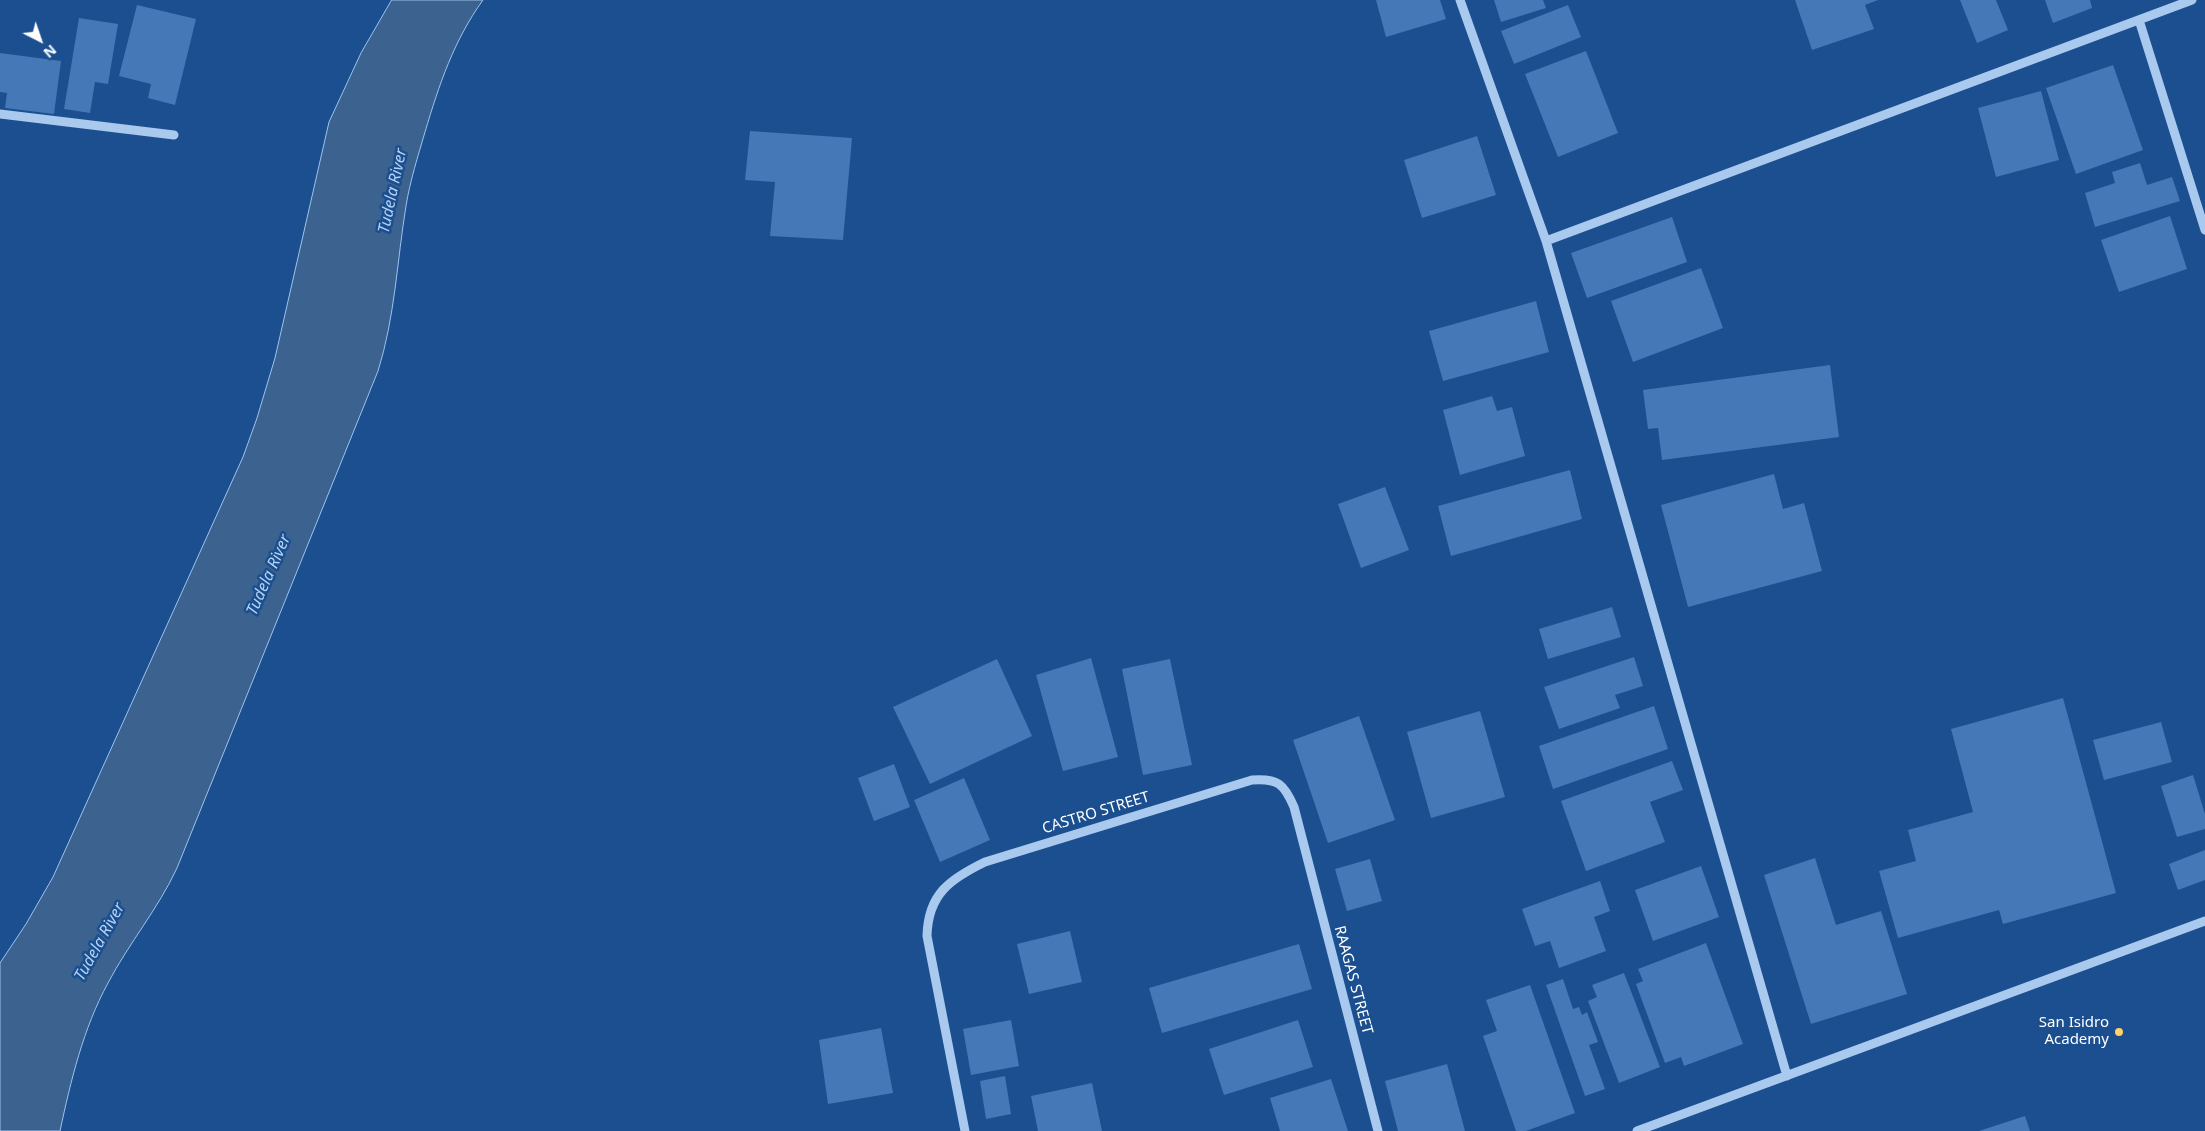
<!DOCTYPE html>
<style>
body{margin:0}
#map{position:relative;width:2205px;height:1131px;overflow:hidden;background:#1b4f8f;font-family:"Noto Sans",sans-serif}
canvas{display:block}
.north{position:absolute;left:15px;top:15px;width:50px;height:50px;-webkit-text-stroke:4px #1b4f8f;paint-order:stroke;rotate:139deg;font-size:14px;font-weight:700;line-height:20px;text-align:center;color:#fff}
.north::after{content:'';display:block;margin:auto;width:18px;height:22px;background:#fff;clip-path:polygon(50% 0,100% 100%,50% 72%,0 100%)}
</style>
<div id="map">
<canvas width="2205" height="1131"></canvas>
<div class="north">N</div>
</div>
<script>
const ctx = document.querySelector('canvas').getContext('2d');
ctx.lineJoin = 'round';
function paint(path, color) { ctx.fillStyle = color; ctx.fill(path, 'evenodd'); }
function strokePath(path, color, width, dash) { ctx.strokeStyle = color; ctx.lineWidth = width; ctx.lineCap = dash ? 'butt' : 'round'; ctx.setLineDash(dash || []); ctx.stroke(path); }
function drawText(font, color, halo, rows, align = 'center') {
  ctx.font = font + ' "Noto Sans",sans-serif'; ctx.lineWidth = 5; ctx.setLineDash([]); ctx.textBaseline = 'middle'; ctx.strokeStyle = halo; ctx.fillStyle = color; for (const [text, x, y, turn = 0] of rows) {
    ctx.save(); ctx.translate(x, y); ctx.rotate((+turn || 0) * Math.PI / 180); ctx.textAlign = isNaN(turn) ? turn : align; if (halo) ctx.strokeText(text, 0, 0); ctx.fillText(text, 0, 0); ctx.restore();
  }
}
const water = new Path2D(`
 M392,0H483C454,40 439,85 425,132C418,156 410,181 406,206C397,261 395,317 378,371L177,868C158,909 129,943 108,983C83,1029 71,1080 60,1131H0V963L26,924L53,877L243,457L257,418L275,358L329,122L361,53Z`);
paint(water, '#3c6290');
strokePath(water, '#9cc4f0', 1);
paint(new Path2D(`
 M1376,0H1440L1446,19L1386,37Z
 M1494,0H1543L1546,8L1501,22Z
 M1795,0H1878L1865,5L1874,29L1812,50Z
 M1960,0H1996L2008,30L1977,43Z
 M2045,0H2090L2092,8L2053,23Z
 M137,5L196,19L175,105L148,98L151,84L119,76Z
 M1568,5L1581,37L1514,64L1501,31Z
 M79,18L118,24L108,84L95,82L90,113L64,109Z
 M1586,51L1618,133L1558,157L1525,74Z
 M0,53L61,61L54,114L5,108L7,93L0,92Z
 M2113,65L2143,150L2076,174L2046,88Z
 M2041,91L2059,160L1996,177L1978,108Z
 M750,131L852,138L843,240L770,236L775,182L745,180Z
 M1477,136L1496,195L1422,218L1404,160Z
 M2140,163L2147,185L2172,177L2180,201L2095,227L2085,193L2115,183L2112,172Z
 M2170,216L2187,269L2119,292L2101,240Z
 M1672,217L1687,262L1587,298L1571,253Z
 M1701,268L1723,328L1633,362L1611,301Z
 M1536,301L1549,352L1443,381L1429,331Z
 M1830,365L1839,437L1662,460L1658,428L1648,429L1643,390Z
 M1492,396L1497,411L1512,407L1525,456L1460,475L1443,410Z
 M1570,470L1582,519L1451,556L1438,506Z
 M1774,474L1783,509L1804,503L1822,571L1688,607L1661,505Z
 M1385,487L1409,550L1361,568L1338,504Z
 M1612,607L1621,637L1548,659L1539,629Z
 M1634,657L1643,686L1615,695L1620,708L1559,729L1544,687Z
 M1091,658L1118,757L1063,771L1036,675Z
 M997,659L1032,736L930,784L893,707Z
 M1170,659L1192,765L1143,775L1122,669Z
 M2063,698L2116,893L2003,924L1999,910L1898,938L1879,871L1916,861L1908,830L1973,812L1951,729Z
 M1654,706L1668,749L1553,789L1539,746Z
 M1480,711L1505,797L1431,818L1407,732Z
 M1359,716L1395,820L1328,843L1293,740Z
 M2161,722L2172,762L2104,780L2093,740Z
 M1672,761L1683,790L1650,802L1665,842L1586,871L1561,801Z
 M894,764L910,807L874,821L858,778Z
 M2193,775L2205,814V829L2177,837L2161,786Z
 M964,778L990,840L940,862L914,800Z
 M2205,850V880L2178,890L2169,864Z
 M1815,858L1836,925L1881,911L1907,994L1811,1024L1764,875Z
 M1370,859L1382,901L1347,911L1335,869Z
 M1701,866L1719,917L1653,941L1635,890Z
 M1600,881L1610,911L1594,917L1606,951L1559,968L1550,941L1535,946L1522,909Z
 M1070,931L1082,982L1029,994L1017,944Z
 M1706,943L1743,1044L1684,1066L1681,1057L1665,1063L1636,984L1643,981L1638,969Z
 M1299,944L1312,989L1162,1033L1149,988Z
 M1624,973L1660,1067L1619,1083L1588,1001L1597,997L1592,985Z
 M1563,979L1573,1009L1579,1007L1582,1015L1587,1012L1598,1042L1589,1045L1605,1089L1585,1096L1546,985Z
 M1530,985L1575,1113L1526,1131H1516L1483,1036L1497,1031L1486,1000Z
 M1011,1020L1019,1066L971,1075L963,1029Z
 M1298,1020L1313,1067L1224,1095L1209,1049Z
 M881,1028L893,1093L828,1104L819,1040Z
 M1447,1064L1465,1131H1398L1385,1081Z
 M1005,1076L1011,1114L986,1119L980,1081Z
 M1331,1079L1348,1131H1280L1270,1098Z
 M1092,1083L1102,1131H1038L1031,1096Z
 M2025,1116L2030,1131H1979Z`), '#4478b7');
strokePath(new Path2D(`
 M1460,0L1546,241L1787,1076
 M2139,20L2205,230
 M0,114L174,135
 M1546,241L2192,0
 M965,1131L927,936C928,894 950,879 985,862L1252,780C1278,778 1284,784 1294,807L1378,1131
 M1637,1131L2205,921`), '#a9c9ee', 9);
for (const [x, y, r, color] of [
 [2119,1032,5,"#ffd166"]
]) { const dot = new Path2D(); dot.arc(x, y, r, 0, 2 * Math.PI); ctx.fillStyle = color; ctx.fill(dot); strokePath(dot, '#1b4f8f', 2); }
drawText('15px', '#fff', '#1b4f8f', [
 ["CASTRO STREET",1096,813,-17],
 ["RAAGAS STREET",1353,980,75]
]);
drawText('15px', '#fff', '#1b4f8f', [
 ["San Isidro",2109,1023],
 ["Academy",2109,1040]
], 'right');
drawText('italic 16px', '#b5d3f5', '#1b4f8f', [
 ["Tudela River",393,191,-78],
 ["Tudela River",269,575,-66],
 ["Tudela River",100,942,-61]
]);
</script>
